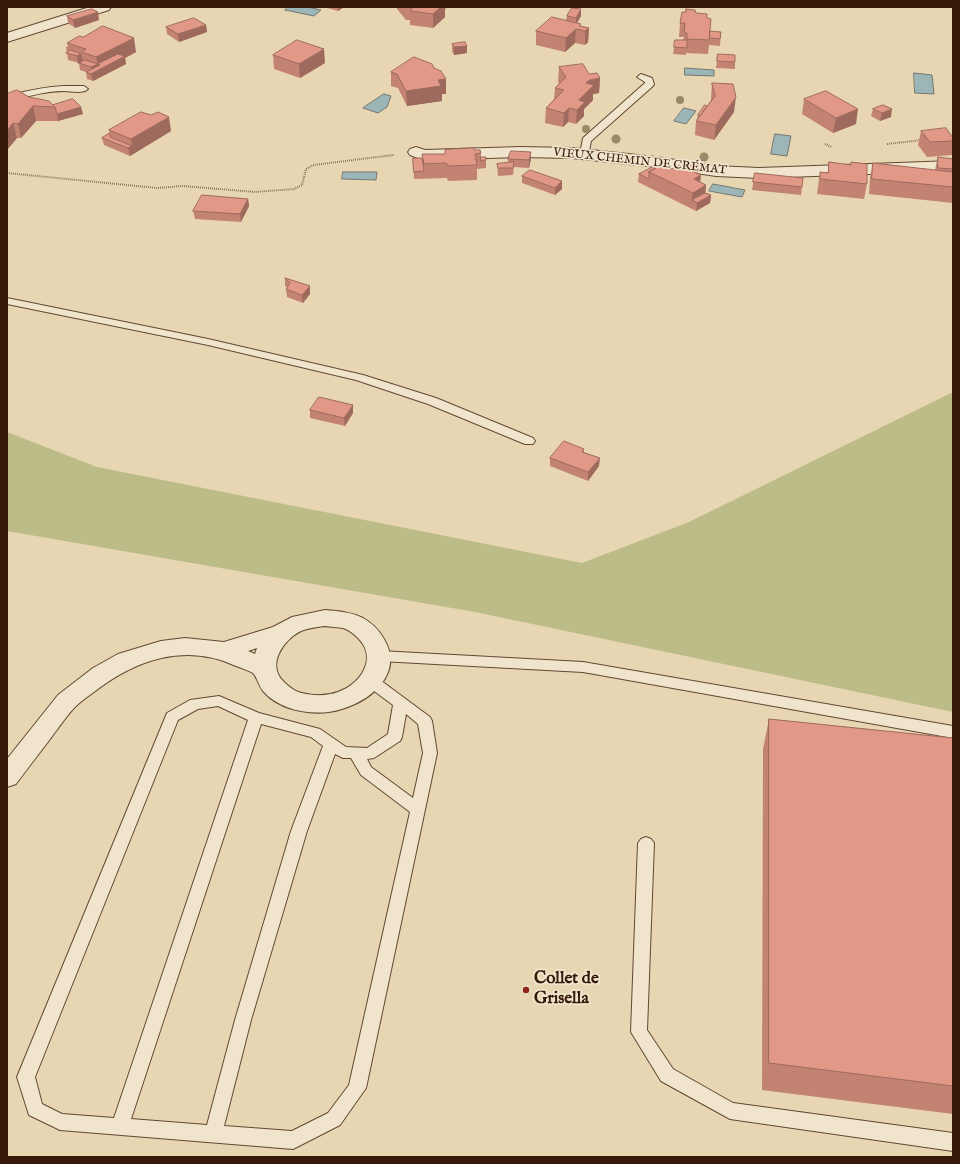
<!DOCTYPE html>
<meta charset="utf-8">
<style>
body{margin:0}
#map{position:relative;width:960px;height:1164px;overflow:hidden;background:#e8d6b2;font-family:"IM FELL English",serif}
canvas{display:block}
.frame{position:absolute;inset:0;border:8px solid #361909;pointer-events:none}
</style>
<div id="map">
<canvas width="960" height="1164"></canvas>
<div class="frame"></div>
</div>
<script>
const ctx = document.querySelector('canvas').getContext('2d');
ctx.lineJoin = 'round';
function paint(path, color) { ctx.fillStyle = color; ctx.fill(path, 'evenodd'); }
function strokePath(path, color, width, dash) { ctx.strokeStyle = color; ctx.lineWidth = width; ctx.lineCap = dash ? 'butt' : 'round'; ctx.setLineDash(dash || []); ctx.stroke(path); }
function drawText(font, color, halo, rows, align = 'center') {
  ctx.font = font + ' "IM FELL English",serif'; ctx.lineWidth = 3.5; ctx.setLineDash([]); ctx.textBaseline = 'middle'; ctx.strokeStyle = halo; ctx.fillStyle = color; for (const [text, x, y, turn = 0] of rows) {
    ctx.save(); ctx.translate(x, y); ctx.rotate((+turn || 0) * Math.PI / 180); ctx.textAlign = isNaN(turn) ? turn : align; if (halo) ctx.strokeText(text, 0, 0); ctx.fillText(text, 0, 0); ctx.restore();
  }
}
paint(new Path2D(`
 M951,393L953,394V712L475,612L7,531V432L97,467L582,563L689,522Z`), '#bcbc88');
const water = new Path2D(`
 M288,7H308L321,10L314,16L285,10Z
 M685,68L714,70V76L685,75Z
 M914,73L932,75L934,94L915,93Z
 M384,94L391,96L387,107L378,113L363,108Z
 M684,108L696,111L686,124L674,121Z
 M775,134L791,136L787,156L771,154Z
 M343,172H377L376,180L342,179Z
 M713,184L745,190L742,197L709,191Z`);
paint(water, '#9cb6b7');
strokePath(water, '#737771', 1);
const service = new Path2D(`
 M641,74L652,78L654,84L653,86L591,141L588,156H582L580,154L583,138L645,83V82L637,77Z
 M64,86H84L88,89C83,94 71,91 64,91C44,91 26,97 7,102V96C26,91 44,87 64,86Z
 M7,298L208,339L363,375L436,398L533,438L535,441L533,444H525L428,404L356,380L208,345L7,304Z
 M380,651L583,662L953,726V738L583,672L380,661L375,660L373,656L375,652Z
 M371,676L376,677L430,717L432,721L437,753L366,1088L340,1125L293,1149L60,1130L29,1115L17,1077L167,713L190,700L219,696L259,713L320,729L346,747L367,748L388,734L393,705L366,685L364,681L366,677ZM218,706L248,720L114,1118L62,1114L42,1104L35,1077L178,720L198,709ZM406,714L418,724L423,753L413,798L371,767L367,759L374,758L400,741L402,737ZM261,724L311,737L323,746L291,831L235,1020L207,1125L131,1119ZM335,754L343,758H351L361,775L410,812L349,1085L328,1113L292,1131L224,1126L251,1020L307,831Z
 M646,837L651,839L654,843L647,1030L673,1069L733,1103L953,1133V1151L730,1119L661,1081L631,1032L638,843L641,839Z`);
const minor = new Path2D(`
 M416,147L425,150L520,147L572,148L656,157L716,166L759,168L953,161V171L759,178L716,176L656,167L572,158L520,157L423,160L410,155L408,152L410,149Z
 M325,610C338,611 351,612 363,618C372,623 379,630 384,639C404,673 372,700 342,709C317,717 281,712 263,691C259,686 257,677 253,673C248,670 241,668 236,666C185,642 135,660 94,692C87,697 80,702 75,707C68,714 62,723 56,731C43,749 29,766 16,784L7,787V759L58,695L93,668L118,654L161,641L185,638L224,642L273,627L292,617ZM325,626C331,627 337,627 343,628C349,630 354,634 358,638C378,658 361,684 338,692C327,696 314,696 302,693C296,692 289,687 284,682C266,665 283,640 301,631C309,628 317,627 325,626ZM257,648L255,654L248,651Z`);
const tertiary = new Path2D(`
 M90,7H111L109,10L7,42V33Z`);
strokePath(service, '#624833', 2);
strokePath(minor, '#624833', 2);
strokePath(tertiary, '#624833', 2);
strokePath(new Path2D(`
 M825,144L832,147
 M887,144L922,140
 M7,173L157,188L183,186L255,192L294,189L302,185L306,169L313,165L394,155`), '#361909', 2, [0.5, 1.5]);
paint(service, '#f0e4cd');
paint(minor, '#f0e4cd');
paint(tertiary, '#f0e4cd');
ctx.fillStyle = '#9c896a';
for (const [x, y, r] of [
 [680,100,4],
 [586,129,4],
 [616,139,4.5],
 [704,157,4.5]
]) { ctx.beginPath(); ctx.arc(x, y, r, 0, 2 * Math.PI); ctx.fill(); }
paint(new Path2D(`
 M324,7H344L338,11Z
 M397,7H447L445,9V17L433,28L410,25V20H406L397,9Z
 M696,13L707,18L710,31L721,32L720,46L709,45L708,54L686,53V55L673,54L674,47L683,40L684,37H679L680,23Z
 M67,16L99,20L75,28L68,23Z
 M567,16H581L577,23L581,26L589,28L588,42L585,45L575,43L565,52L536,45V31L566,20Z
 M206,25L207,32L179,42L167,34L166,27Z
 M67,43L136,52L125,58L126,64L93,81L87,79L86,72L80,70L79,63L68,60L66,47L68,46Z
 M452,44L467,46V53L454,55L452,51Z
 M718,54L735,62V69L716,68Z
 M273,55L325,63L300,78L274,69Z
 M559,67L589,74L600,78L599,93L593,94V100L584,109V116L576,124L568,122L563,127L545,123L546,108L554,99L555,88L559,83L558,82Z
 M434,68L446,79V94H442V101L407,106L398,88L391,86V72Z
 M712,83L734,112L714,140L695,135L696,121L697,119L698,115L707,106L711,100V98Z
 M7,94L29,97L53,105L81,107L83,114L58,121H36L21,138H17L7,150Z
 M804,99L856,124L833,133L802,114Z
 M873,109L891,117L880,121L871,116Z
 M109,130L171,131L130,156L104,145L102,138L110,133Z
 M921,131L953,138V149L952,155L927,157L918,145Z
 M474,150L481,153V157L486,160V168L477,169V180L448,181L447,178L414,179L413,158H423L422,154H445Z
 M938,157L953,159V203L869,194L870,178L873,163L935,170Z
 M508,159H531L529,168L514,167L513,175L498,176L497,164L508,163Z
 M829,162L867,184L864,199L817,194L820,172H828Z
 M699,166L698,174L701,175L700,182L706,185L705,193L711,195L710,203L696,211L638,182L639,174L656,168L672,169L683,167Z
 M755,173L802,187L801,195L752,190Z
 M522,176L562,181V189L555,195L522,183Z
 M248,199L249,206L241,222L195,219L193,211Z
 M285,278L310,286V294L303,303L287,297L286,289L287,287L285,286Z
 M353,405V413L345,426L310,418V410Z
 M584,449V452L599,466L588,481L550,466V458Z
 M769,719L953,738V1114L762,1090L763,749Z`), '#c28373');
paint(new Path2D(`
 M338,7H344L338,11Z
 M438,7H447L445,9V17L433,28V14Z
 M581,9V16L576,25V18Z
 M98,12L99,20L75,28L73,20Z
 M206,25L207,32L179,42L178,34Z
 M589,28L588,42L585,45V31Z
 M576,29L575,43L565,52L566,38Z
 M134,38L136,52L125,58L126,64L93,81L91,74H92L91,67L98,64L96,57ZM98,64L100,65L99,70Z
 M467,46V53L454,55V47Z
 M324,49L325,63L300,78L299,64Z
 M81,54L83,61L78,64L77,56Z
 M600,78L599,93L593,94V100L584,109V116L576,124L577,110L579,100L586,83L590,80Z
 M446,79V94H442V101L407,106L406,91L438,80Z
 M736,97L734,112L714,140L716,125Z
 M33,106L36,121L21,138L18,124Z
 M81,107L83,114L58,121L57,114Z
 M569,108L568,122L563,127L564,113Z
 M858,109L856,124L833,133L836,118Z
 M892,109L891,117L880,121L882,113Z
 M169,117L171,131L130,156L128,148L132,146L131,139Z
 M13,123L17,138L7,150V131Z
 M531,152V159L529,168V160Z
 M699,166L698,174L696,178L697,170Z
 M701,175L699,189L706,185L705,199L711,195L710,203L696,211L697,203L692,200L691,208L694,179Z
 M562,181V189L555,195V188Z
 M248,199L249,206L241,222L240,214Z
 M310,286V294L303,303L302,295Z
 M353,405V413L345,426L344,418Z
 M600,458L599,466L588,481V472Z`), '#9e6a5e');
const building = new Path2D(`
 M413,7H441L433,14L410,11L414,7Z
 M572,8L581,9L576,18L567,16Z
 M92,9L98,12L73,20L67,16Z
 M686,9L695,10L696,13L707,14V18L711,19L709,40L687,39V33H684L685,23H680L682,12H686Z
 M552,17L581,24L579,26L589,28L585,31L576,29L566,38L536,31Z
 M194,18L206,25L178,34L166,27Z
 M103,26L134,38L96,57L82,52L86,49L67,43L79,36L83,37Z
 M710,31L721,32L720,39L710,38Z
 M297,40L324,49L299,64L273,55Z
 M675,40H687V48L674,47Z
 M465,42L467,46L454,47L452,44Z
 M71,50L81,54L77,56L66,53Z
 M118,54L125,56L91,74L86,72L100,65L98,64Z
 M718,54L735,55V62L717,61Z
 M414,57L432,64L434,68L441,71L446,79L438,80L441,86L406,91L397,74L391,72Z
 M85,60L98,64L91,67L79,63Z
 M583,64L589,74L597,73L600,78L590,80L586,83L594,85L579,100L585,102L577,110L569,108L564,113L546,108L564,90L555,88L566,77L559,67Z
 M712,83L733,84L736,97L716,125L696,121L715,96Z
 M17,90L29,97L49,101L55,107L33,106L18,124L13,123L7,131V109L8,107H7V94Z
 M826,91L858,109L836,118L804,99Z
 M73,99L81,107L57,114L55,107L53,105Z
 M705,105L707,106L700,116L698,115Z
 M883,105L892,109L882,113L873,109Z
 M141,112L151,115L158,112L169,117L131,139L109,130Z
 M946,128L953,138V141L930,142L921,131Z
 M110,133V137L132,146L128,148L102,138Z
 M474,148V150H480L481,153L475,154L477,165L448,166L446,163L424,164L422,154H445V150Z
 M511,151L531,152L529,160L508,159Z
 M481,157H486V160L481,161Z
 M938,157L953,159V169L938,168Z
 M413,158H422L424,171L414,172Z
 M514,162L513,168H498L497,164Z
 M829,162L851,165V162L867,164V184L820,179V172L828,173Z
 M873,163L953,172V187L872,179Z
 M663,164L672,169L679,165L701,175L694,179L706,185L693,193L649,172Z
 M684,164L699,166L697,170L687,169L683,167Z
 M653,167L656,168L649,172V179L639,174Z
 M530,170L562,181L555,188L522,176Z
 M755,173L803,178L802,187L753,182Z
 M705,193L711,195L697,203L692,200Z
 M202,195L248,199L240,214L193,211Z
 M285,278L310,286L302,295L286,289L290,283Z
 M319,397L353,405L344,418L310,410Z
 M564,441L584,449L582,452L600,458L588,472L550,458Z
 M769,719L953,738V1086L769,1063Z`);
paint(building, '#e29886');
strokePath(building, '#9e6a5e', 1);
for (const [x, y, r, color] of [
 [526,990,4,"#8f2418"]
]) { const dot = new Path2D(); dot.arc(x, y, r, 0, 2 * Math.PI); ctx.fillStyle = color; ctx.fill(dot); strokePath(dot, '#f0e4cd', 1.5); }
drawText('12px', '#361909', '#f0e4cd', [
 ["VIEUX CHEMIN DE CRÉMAT",640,162,6]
]);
drawText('bold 17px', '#361909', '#f0e4cd', [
 ["Collet de",534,980],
 ["Grisella",534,1000]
], 'left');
</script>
